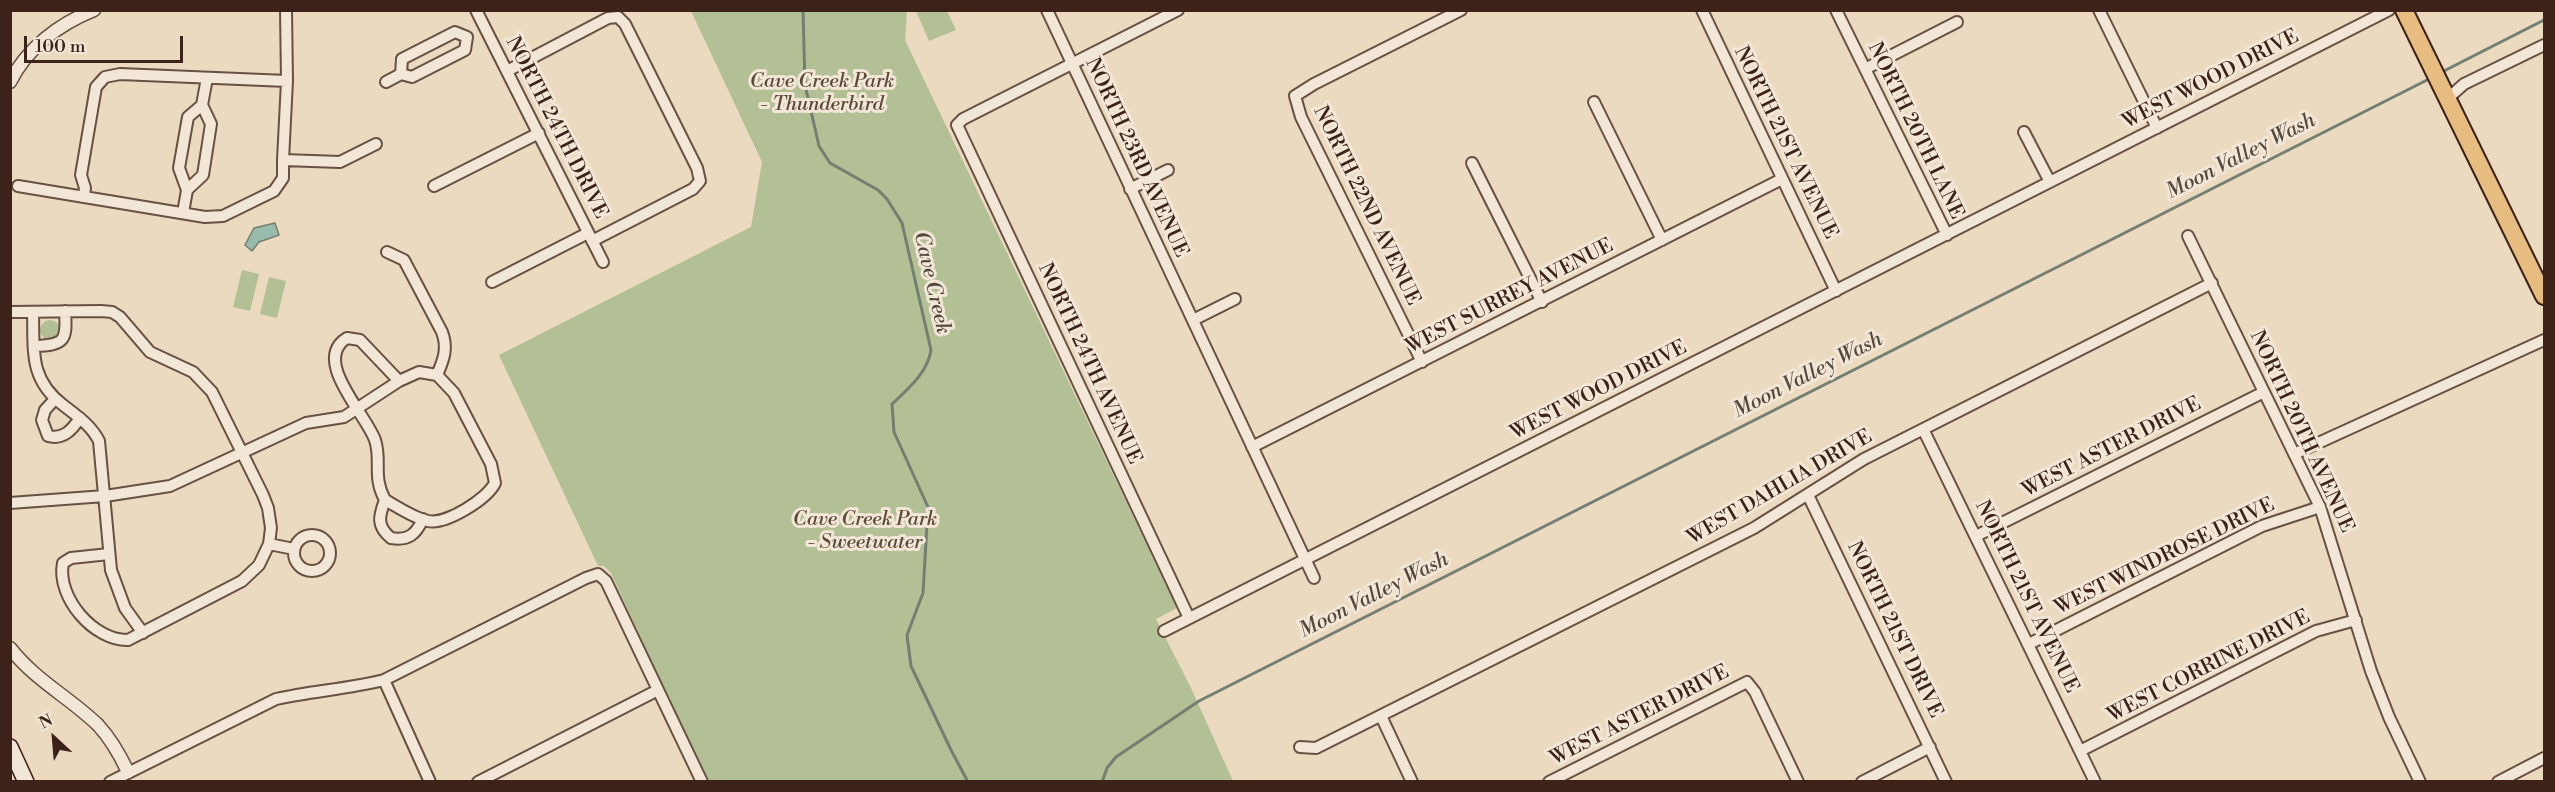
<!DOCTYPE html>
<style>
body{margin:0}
#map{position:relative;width:2555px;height:792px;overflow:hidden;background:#ebd9c0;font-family:"Libre Bodoni",serif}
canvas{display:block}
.frame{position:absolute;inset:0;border:12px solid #3c2218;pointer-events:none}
.north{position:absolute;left:24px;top:708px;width:60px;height:60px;-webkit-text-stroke:4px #f2e6d6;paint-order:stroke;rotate:334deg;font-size:16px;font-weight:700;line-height:24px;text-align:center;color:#3c2218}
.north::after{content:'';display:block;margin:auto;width:21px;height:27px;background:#3c2218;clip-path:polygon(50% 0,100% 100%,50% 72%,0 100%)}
.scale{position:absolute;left:24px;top:36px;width:159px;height:27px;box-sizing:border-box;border:3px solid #3c2218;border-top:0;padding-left:8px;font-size:18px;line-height:21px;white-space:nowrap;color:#3c2218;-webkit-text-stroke:4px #f2e6d6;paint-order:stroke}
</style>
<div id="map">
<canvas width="2555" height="792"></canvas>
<div class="frame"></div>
<div class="north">N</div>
<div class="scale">100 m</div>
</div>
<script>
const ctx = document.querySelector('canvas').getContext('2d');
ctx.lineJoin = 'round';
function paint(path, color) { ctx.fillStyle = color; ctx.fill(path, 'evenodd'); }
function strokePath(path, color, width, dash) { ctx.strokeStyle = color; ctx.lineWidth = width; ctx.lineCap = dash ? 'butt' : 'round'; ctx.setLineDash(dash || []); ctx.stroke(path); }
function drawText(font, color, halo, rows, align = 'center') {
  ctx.font = font + ' "Libre Bodoni",serif'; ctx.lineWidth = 6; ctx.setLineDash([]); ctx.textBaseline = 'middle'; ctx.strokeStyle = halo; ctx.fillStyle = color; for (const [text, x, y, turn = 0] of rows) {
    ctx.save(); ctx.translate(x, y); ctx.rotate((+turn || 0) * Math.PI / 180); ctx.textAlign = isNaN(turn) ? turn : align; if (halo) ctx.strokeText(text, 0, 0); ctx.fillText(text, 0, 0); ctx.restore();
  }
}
paint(new Path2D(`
 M691,11H907L905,40L1177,608L1156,619L1191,688L1233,781H706L611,573L604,566H598L499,355L751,227L762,162Z
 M916,11H947L956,30L929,41Z
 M242,270L259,274L250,311L233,307Z
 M269,277L286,281L277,318L260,314Z
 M40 330a10 10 0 1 1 20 0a10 10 0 1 1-20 0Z`), '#b3c095');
const water = new Path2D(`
 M275,223L279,235L259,242L252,251L245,245L254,228Z`);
paint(water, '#99bbac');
strokePath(water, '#747e71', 1.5);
strokePath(new Path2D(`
 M803,10L805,85L819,146L830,163L878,190L887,199L902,223L931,350C928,372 908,389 892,404L894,432L928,507L923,593L907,635L911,666L951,750L968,782
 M2440,73L2544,20
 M1102,782L1107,768L1116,757L1199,701L2431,78`), '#747e71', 3);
const minor = new Path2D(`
 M476,10L603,262
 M1047,10L1314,578
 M1178,10L963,119L957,125L1189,618
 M1702,10L1836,291
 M1836,10L1947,235
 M2099,10L2157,128
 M1865,69L1957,22
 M507,71L608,18L618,17L625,24L697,168L700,181L693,189L592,241
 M401,74L402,59L455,32L467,37
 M386,82L401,74L412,77L465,50L467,37
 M2447,99L2464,84L2544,45
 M1594,102L1662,240
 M2024,132L2050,182
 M283,160L287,81L286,10
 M1472,163L1542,302
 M18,186L205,217L223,216L274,191L283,178V160L340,162L376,144
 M434,186L539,133
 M1130,189L1168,170
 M187,190L203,175L211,124L202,105
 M84,196L85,188L81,175L96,87L105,77L120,74L287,81
 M183,213L187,190L179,168L188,117L202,105L207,78
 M2188,236L2320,507L2371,671L2389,717L2420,782
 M387,252L404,260L442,332C448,348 444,359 437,375
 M492,282L588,233
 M10,312L101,311L112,312L120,317L150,352L193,372L212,392L263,495L268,508L271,528L269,544L259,565L242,581L128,640C94,641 56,597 63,563L71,558L109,554
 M33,312C34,351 29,379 63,405C77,416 91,425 99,441L111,570L125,608L143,633
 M1193,320L1235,299
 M34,346C65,345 67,341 65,311
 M1422,362L1301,117L1295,96L1314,84L1461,10
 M55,399L45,410L42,420L48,436C63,440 72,430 80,418
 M1923,429L2095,782
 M1252,447L1782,179
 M2294,454L2544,340
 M1808,495L1946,782
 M385,500C372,476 382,461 375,440C366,414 311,360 347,338L360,340L399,381
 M385,500C379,516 376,526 391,538C409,541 416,534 423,519
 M10,503L105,496L170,486L306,423L344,417L399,381L419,372L437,375L454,393L491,464L495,483C487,499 446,525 428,521C413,518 398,507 385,500
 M294 553a18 18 0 1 1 36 0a18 18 0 1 1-36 0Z
 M1976,536L2264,392
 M269,544L294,549
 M1164,631L2389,10
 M2029,644L2262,526L2320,507
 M384,680L430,782
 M1381,716L1412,782
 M1300,747L1316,748L1754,528L1864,459L2212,283
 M2080,751L2316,631L2356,620
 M110,782L276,699C312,691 348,689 384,680L586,578L598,574L606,581L702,782
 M478,782L658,690
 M1549,782L1747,682L1755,692L1798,782
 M1862,782L1930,747
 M2498,782L2544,758`);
const tertiary = new Path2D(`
 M10,82C27,48 59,24 94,10
 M10,648C36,681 69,697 98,725C111,739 120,755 128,772`);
const secondary = new Path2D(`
 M10,747L26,782`);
const primary = new Path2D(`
 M2404,10L2544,296`);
strokePath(minor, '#685042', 14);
strokePath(tertiary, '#685042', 15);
strokePath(secondary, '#3c2218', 18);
strokePath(primary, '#3c2218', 20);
strokePath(minor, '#f2e6d6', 10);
strokePath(tertiary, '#f2e6d6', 12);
strokePath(secondary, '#f2e6d6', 15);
strokePath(primary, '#e6bc80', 16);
drawText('20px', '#3c2218', '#f2e6d6', [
 ["WEST WOOD DRIVE",2211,80,-27],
 ["NORTH 24TH DRIVE",556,128,63],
 ["NORTH 20TH LANE",1915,131,64],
 ["NORTH 21ST AVENUE",1785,143,64],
 ["NORTH 23RD AVENUE",1136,158,65],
 ["NORTH 22ND AVENUE",1366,206,64],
 ["WEST SURREY AVENUE",1510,297,-27],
 ["NORTH 24TH AVENUE",1089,364,65],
 ["WEST WOOD DRIVE",1599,391,-27],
 ["NORTH 20TH AVENUE",2301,432,65],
 ["WEST ASTER DRIVE",2112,448,-27],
 ["WEST DAHLIA DRIVE",1780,488,-30],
 ["WEST WINDROSE DRIVE",2165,557,-26],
 ["NORTH 21ST AVENUE",2026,597,64],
 ["NORTH 21ST DRIVE",1894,630,64],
 ["WEST CORRINE DRIVE",2209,667,-27],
 ["WEST ASTER DRIVE",1640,716,-27]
]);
drawText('italic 20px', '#5a4a37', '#f2e6d6', [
 ["Cave Creek Park",822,82],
 ["- Thunderbird",822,105],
 ["Cave Creek Park",865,520],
 ["- Sweetwater",865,543]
]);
drawText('italic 21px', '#53483d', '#f2e6d6', [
 ["Moon Valley Wash",2241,157,-27],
 ["Cave Creek",931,283,77],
 ["Moon Valley Wash",1808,376,-27],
 ["Moon Valley Wash",1374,596,-27]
]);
</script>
